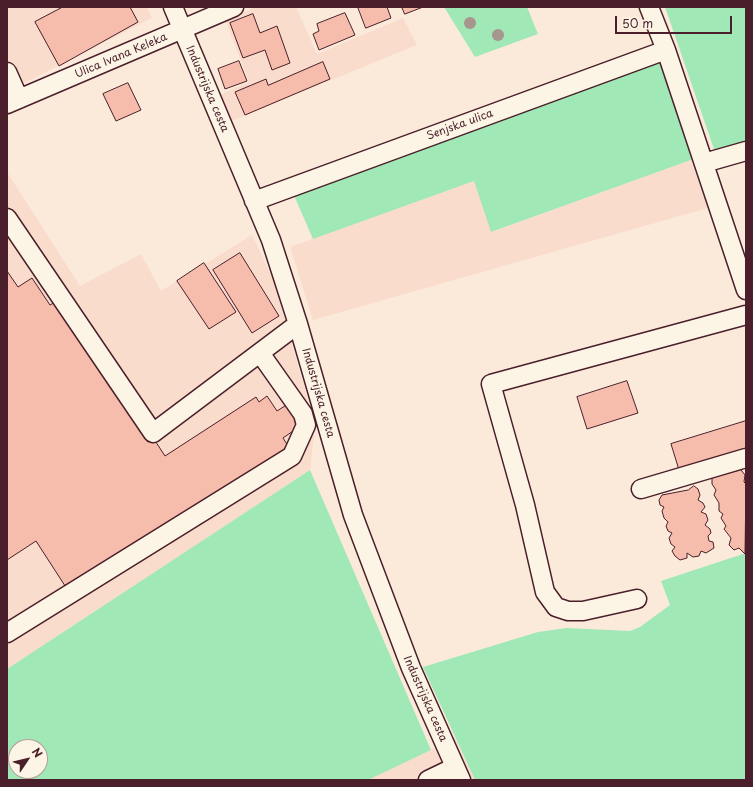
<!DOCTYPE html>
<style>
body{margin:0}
#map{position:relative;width:753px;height:787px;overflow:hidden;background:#fbeada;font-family:"Playpen Sans",sans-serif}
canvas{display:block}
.frame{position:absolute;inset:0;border:8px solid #4a1f2b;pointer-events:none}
.north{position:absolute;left:8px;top:739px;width:40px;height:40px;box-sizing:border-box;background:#fcf5e5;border:1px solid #b59f9b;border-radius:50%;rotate:55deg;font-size:11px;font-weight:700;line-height:16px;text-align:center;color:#4a1f2b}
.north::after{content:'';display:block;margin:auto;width:14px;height:18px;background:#4a1f2b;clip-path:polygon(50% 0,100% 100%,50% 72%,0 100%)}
.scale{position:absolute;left:615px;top:16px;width:117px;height:18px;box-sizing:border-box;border:2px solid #4a1f2b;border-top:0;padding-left:5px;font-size:12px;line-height:14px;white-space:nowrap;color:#4a1f2b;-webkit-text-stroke:3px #fcf5e5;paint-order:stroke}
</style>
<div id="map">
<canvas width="753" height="787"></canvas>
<div class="frame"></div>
<div class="north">N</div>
<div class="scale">50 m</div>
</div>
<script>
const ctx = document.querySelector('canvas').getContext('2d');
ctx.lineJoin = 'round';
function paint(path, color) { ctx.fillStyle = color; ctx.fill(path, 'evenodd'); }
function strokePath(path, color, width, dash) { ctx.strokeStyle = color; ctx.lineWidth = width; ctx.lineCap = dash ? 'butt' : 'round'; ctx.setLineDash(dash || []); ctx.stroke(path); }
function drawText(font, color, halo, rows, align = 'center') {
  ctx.font = font + ' "Playpen Sans",sans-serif'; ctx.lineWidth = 3; ctx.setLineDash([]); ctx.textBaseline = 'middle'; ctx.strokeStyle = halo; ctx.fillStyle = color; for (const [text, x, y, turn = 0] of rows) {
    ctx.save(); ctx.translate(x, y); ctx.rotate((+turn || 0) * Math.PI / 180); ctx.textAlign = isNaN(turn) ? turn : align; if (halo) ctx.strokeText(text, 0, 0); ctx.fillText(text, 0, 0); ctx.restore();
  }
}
paint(new Path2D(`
 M7,7H147L152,18L7,92Z
 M257,7H296L317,54L403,18L417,45L229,122L217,96L249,82L225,19Z
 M691,160L708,208L313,320L290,247L474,181L492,232Z
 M7,172L80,286L141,254L161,291L252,235L273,279L315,424L310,470L7,669Z
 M455,738L475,780H368L431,750Z`), '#fadccc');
paint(new Path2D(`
 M444,7H527L538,34L475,57Z
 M665,7H746V143L715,152Z
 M659,54L693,149L691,160L491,232L474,181L313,239L293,193Z
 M310,470L431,750L368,780H7V669ZM16,747H40V771H16Z
 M746,553V780H475L423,667L538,632L567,628L630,631L640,627L670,605L661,581Z`), '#a0e8b6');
const building = new Path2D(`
 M63,7H130L138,22L59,66L35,22Z
 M358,7H387L391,18L366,28Z
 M402,7H423L405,14Z
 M345,13L355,35L319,50L313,34L319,31L317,24Z
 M253,14L260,33L277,26L290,63L272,70L265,50L243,58L230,23Z
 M239,61L247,81L225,89L218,69Z
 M323,62L330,79L245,115L235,92L266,79L268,85Z
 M128,83L141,110L116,121L103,94Z
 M240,253L279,316L252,333L213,270Z
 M204,263L236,312L209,329L177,281Z
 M7,271L18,287L32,278L50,305L62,298L165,456L256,397L259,402L267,396L277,411L288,404L297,419L296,429L283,438L290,449L69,592L36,541L7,560Z
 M627,381L638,413L587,429L577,397Z
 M746,421V449L679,470L671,444Z
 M741,470L745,475L744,482L746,484L745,554L739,548L734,550L729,545L731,538L724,529L726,526L721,518L723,514L719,511V503L714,495L716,490L712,484V478Z
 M694,486L698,489L700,495L698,500L703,503L705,507L701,512L706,514L708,520L705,525L710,529L711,533L708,536L709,541L713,542L714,548L706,553L701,551L699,556L693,557L687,553V558L680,560L675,556L672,551L675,547L671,544L669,538L672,533L668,531L666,526L668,522L664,518L662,511L664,507L660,505L659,500L662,495L688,490Z`);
paint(building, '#f6bdac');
strokePath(building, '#4a1f2b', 1);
const minor = new Path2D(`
 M173,7L271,240L298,324L353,515L411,668L461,780
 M649,7L666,50L746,290
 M7,72L19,99
 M7,104L234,7
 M704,163L746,151
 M254,201L666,50
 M7,218L153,433L298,324
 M641,489L746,458
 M637,599L583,611H568L556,607L545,592L525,505L491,384L746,315
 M7,633L292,456L306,425L303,414L260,353
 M428,780L455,767`);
strokePath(minor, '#4a1f2b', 21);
strokePath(minor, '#fcf5e5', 18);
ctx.fillStyle = '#a6968d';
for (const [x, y] of [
 [470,23],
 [498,35]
]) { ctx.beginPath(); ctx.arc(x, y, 6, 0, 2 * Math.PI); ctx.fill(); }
drawText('11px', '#4a1f2b', '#fcf5e5', [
 ["Ulica Ivana Keleka",121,56,-23],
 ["Industrijska cesta",207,89,67],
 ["Senjska ulica",460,125,-20],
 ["Industrijska cesta",318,393,74],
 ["Industrijska cesta",425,699,66]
]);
</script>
